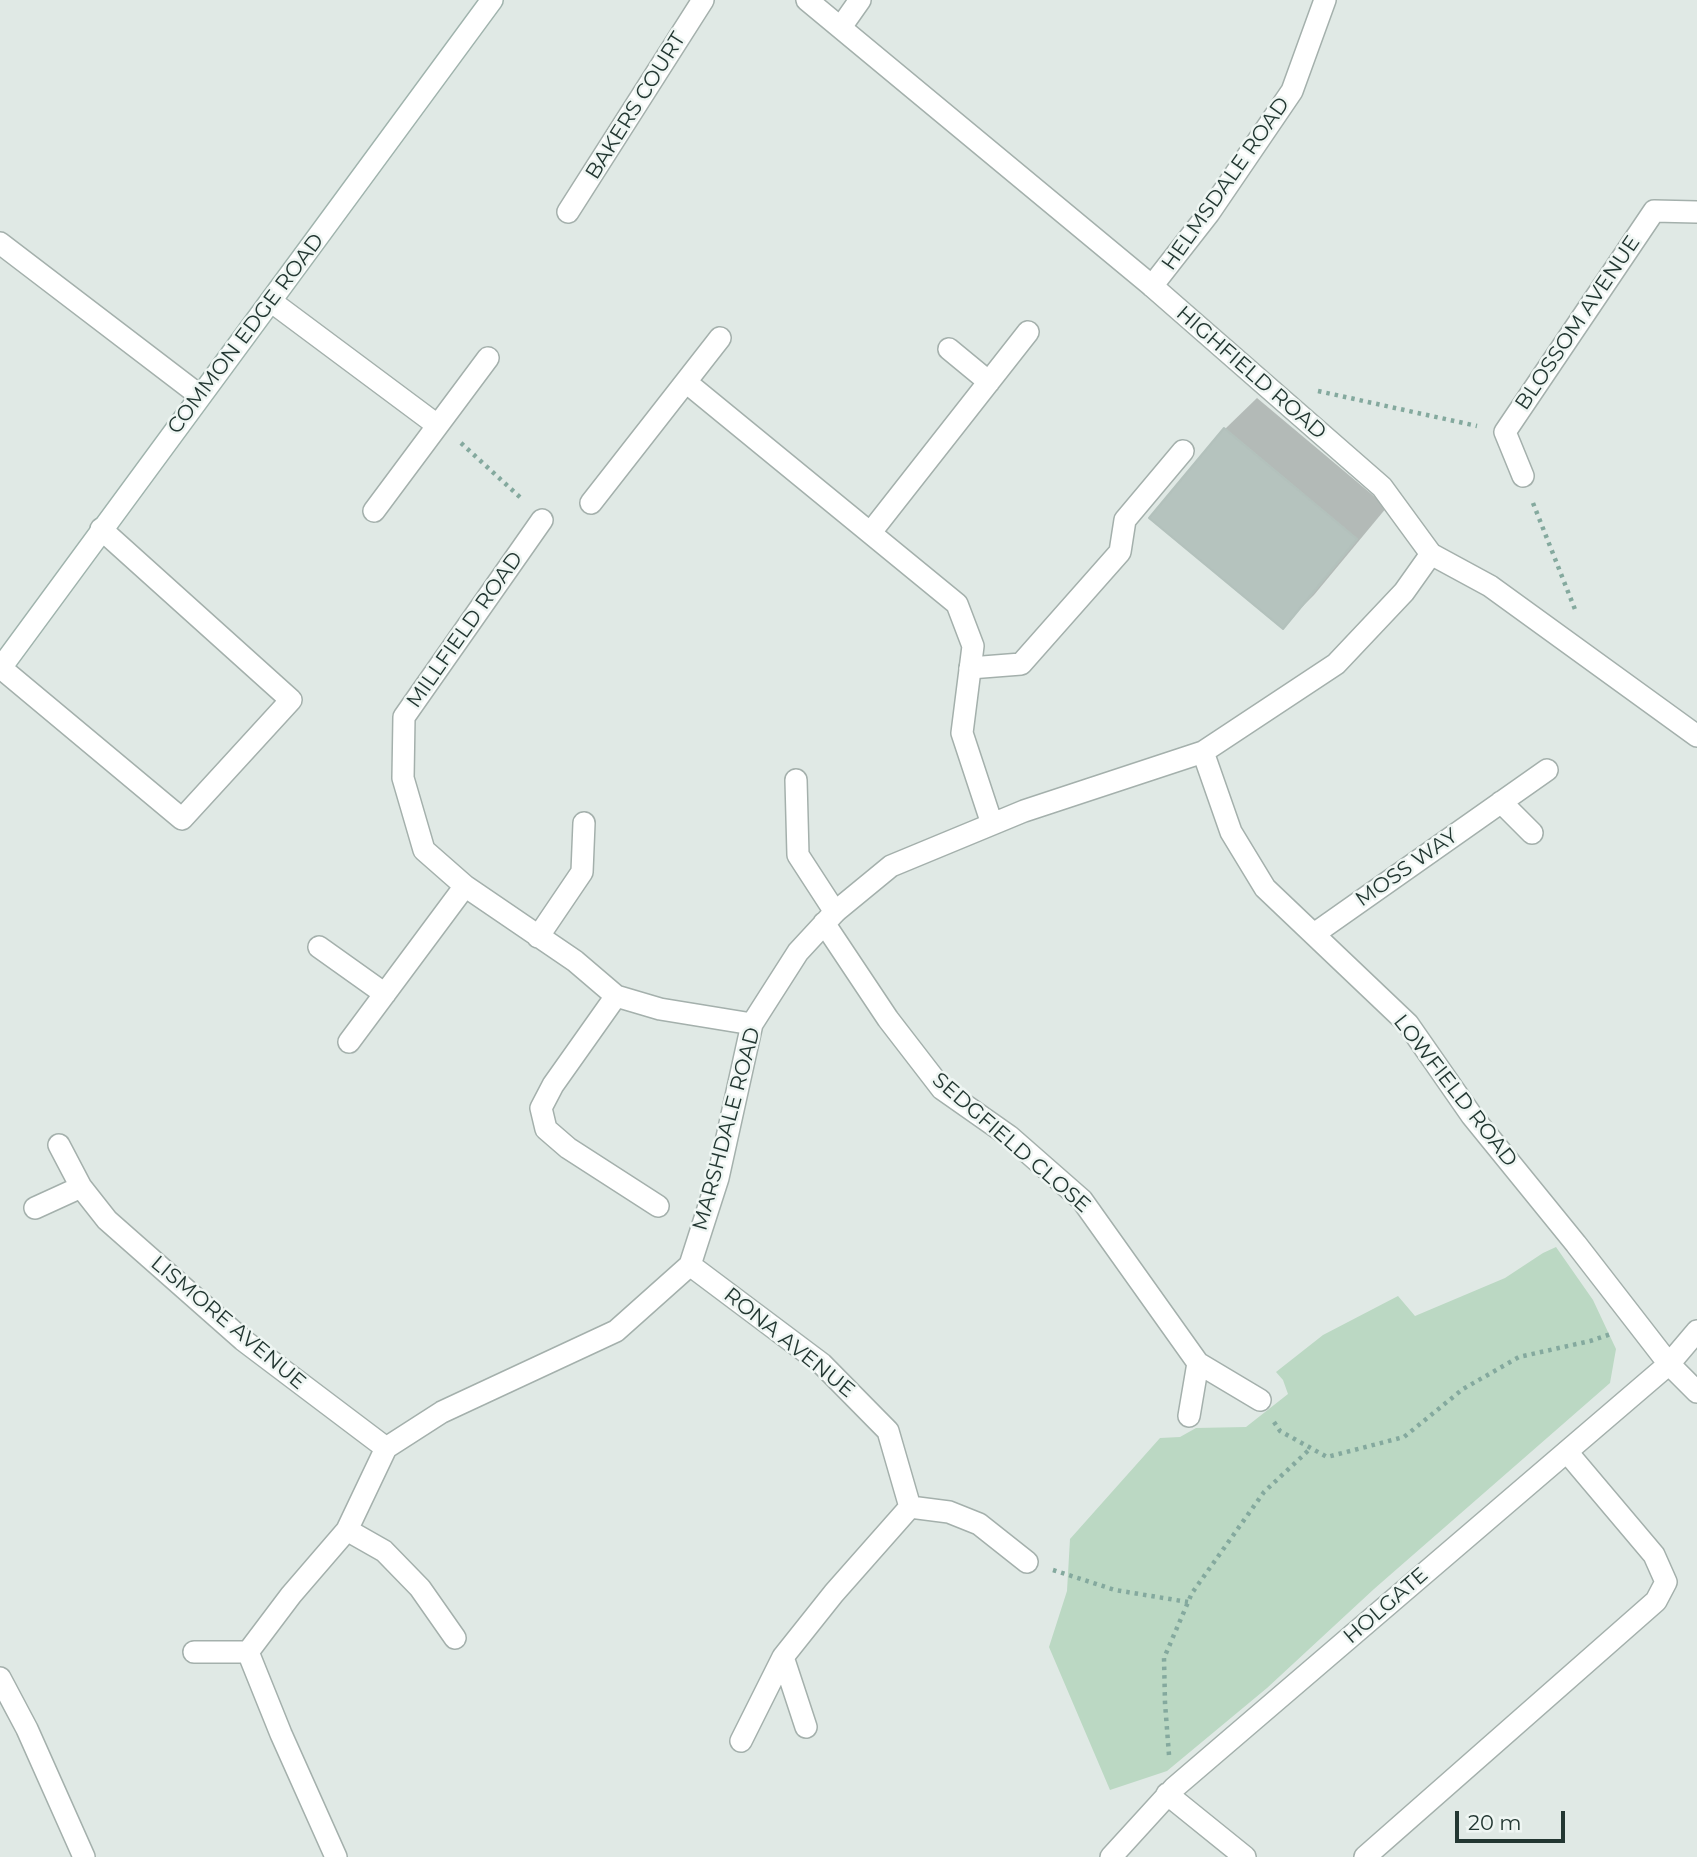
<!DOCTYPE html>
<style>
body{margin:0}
#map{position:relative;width:1697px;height:1857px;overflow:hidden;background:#e0e9e5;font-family:Montserrat,sans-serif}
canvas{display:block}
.scale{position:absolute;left:1455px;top:1811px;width:110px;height:32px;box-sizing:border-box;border:4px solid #233732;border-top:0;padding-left:9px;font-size:21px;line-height:24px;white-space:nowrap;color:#233732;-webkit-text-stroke:5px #eff6f3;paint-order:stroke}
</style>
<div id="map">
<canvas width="1697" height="1857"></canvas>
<div class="scale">20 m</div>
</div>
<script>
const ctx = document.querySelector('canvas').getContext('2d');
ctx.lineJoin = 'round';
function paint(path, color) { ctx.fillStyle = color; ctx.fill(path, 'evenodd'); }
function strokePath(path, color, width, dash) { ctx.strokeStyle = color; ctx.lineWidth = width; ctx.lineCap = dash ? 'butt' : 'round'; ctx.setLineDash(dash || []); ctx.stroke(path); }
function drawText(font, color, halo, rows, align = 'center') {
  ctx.font = font + ' Montserrat,sans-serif'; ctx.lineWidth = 5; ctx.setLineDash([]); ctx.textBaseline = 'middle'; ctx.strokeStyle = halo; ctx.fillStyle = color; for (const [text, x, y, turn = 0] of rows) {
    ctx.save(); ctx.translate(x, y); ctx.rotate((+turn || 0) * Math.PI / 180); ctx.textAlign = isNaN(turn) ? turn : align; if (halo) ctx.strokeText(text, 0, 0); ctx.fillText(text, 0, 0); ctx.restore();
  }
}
paint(new Path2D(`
 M1556,1247L1593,1300L1616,1349L1610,1383L1374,1589L1267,1688L1167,1771L1110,1790L1049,1647L1067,1591L1070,1539L1160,1438L1180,1437L1196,1428L1246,1427L1288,1394L1283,1380L1276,1372L1323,1335L1398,1296L1415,1316L1505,1278L1543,1253Z`), '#bbd8c3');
paint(new Path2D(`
 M1257,398L1387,507L1314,595L1283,626L1225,429Z`), '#0003');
const building = new Path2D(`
 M1224,428L1357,539L1283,629L1149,518Z`);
paint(building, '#b5c3be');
strokePath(building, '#b3c1bc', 2);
const service = new Path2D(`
 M272,302L437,425
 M374,511L488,358
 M1,668L182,819L291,700L101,529
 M970,668L1021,664L1120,552L1125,520L1183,451
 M796,780L798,855L835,912
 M1365,1857L1656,1601L1666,1582L1654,1555L1567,1452`);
const minor = new Path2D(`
 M841,27L860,0
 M568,212L703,0
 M0,243L199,395
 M1152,286L1209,213L1292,91L1325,0
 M949,349L989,382
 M686,382L957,604L973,646L962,733L992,824
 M1523,476L1505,432L1654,211L1697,212
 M591,503L720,338
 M542,520L404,717L403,778L424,850L465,886L575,961L616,996L660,1009L752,1024
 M871,532L1028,332
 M1203,752L1231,832L1265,888L1408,1024L1472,1116L1576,1244L1669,1364L1697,1392
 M1501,802L1532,833
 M824,923L888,1019L942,1089L1009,1136L1082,1200L1198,1363L1260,1400
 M1314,934L1547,770
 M538,937L582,872L584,823
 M319,947L385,994
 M616,996L553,1085L541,1108L546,1129L568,1148L658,1206
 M349,1042L465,886
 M59,1145L81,1187L107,1220L243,1340L386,1448
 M35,1208L81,1187
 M690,1265L822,1364L888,1431L910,1507L949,1512L979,1524L1027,1562
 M1189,1416L1198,1363
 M347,1530L384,1551L420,1588L455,1638
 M194,1652H248
 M0,1678L27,1729L84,1857
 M806,1727L783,1657L834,1593L910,1507
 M741,1741L783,1657
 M1167,1794L1245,1857
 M336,1857L281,1734L248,1652L291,1595L347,1530L386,1448L442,1412L616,1331L690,1265L718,1178L752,1024L798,952L835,912L891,866L1024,811L1203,752L1336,664L1404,592L1431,554
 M1111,1857L1174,1788L1669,1364L1697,1331`);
const tertiary = new Path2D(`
 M807,0L1152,286L1382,487L1431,554L1490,586L1697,736`);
const secondary = new Path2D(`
 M0,669L492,0`);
strokePath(service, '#a4b0ac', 24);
strokePath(minor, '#a4b0ac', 24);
strokePath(tertiary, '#a4b0ac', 24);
strokePath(secondary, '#a0b3ad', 24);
strokePath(new Path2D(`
 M1318,391L1477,426
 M461,443L522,499
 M1533,503L1576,612
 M1274,1422L1280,1431L1327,1457L1404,1437L1463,1389L1519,1357L1590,1341L1611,1334
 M1053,1570L1115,1590L1188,1602
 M1169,1755L1165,1703L1164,1658L1192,1593L1264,1492L1311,1448`), '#84a99e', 4.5, [3.5, 5]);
strokePath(service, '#fff', 21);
strokePath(minor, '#fff', 21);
strokePath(tertiary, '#fff', 21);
strokePath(secondary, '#fff', 21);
drawText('21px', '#233732', '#eff6f3', [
 ["BAKERS COURT",636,106,-58],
 ["HELMSDALE ROAD",1226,184,-55],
 ["BLOSSOM AVENUE",1578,323,-56],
 ["COMMON EDGE ROAD",246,334,-53],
 ["HIGHFIELD ROAD",1251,373,41],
 ["MILLFIELD ROAD",465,630,-55],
 ["MOSS WAY",1407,868,-35],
 ["LOWFIELD ROAD",1455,1091,52],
 ["MARSHDALE ROAD",727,1129,-75],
 ["SEDGFIELD CLOSE",1011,1143,41],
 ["LISMORE AVENUE",228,1323,40],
 ["RONA AVENUE",789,1343,39],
 ["HOLGATE",1386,1606,-41]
]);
</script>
